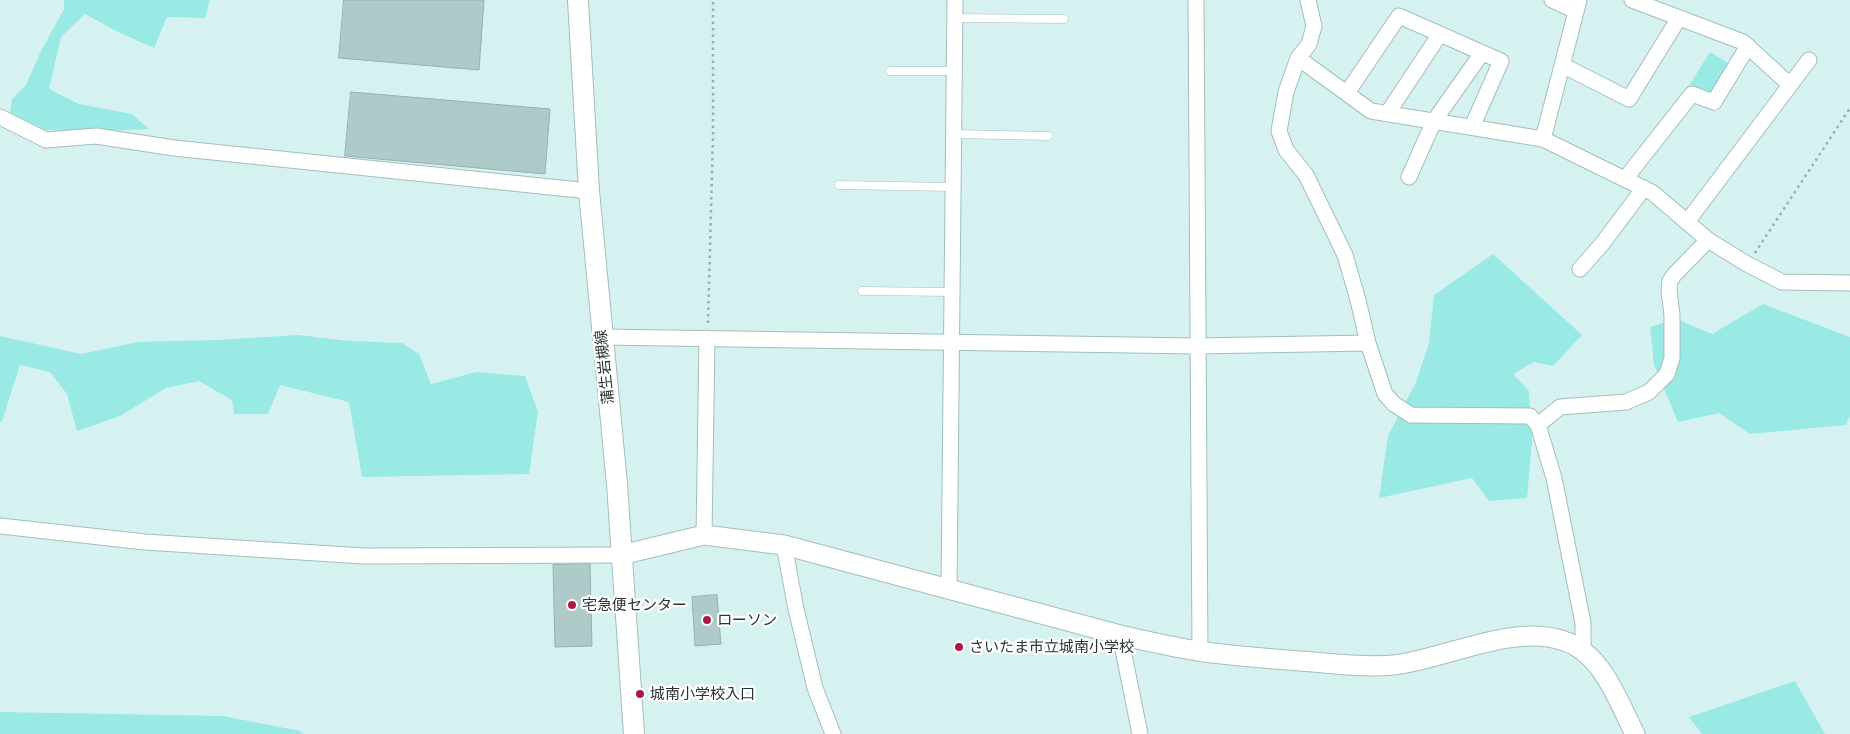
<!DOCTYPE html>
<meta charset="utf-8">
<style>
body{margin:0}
canvas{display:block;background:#d6f2f0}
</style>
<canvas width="1850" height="734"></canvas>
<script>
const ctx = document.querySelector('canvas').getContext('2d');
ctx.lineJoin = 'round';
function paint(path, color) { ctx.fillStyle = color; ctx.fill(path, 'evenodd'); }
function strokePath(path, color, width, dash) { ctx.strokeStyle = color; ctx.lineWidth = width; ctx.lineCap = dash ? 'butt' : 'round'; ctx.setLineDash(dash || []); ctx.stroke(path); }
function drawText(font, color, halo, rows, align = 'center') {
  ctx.font = font + ' "Alegreya Sans","Noto Sans JP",sans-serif'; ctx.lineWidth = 4.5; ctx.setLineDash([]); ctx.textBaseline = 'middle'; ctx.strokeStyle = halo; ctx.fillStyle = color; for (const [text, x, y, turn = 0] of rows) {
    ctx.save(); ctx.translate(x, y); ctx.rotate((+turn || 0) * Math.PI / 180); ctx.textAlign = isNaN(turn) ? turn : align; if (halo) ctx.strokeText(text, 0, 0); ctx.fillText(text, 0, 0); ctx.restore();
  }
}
paint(new Path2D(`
 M64,0H210L205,18L167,17L154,48L118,32L85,14L61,37L49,89L79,104L132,114L149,129L97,131L46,130L10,113L12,99L26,85L40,53L64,9Z
 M1710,52L1728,63L1709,95L1690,84Z
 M1493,254L1582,335L1553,366L1534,362L1513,374L1529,391L1532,441L1527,498L1489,501L1472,478L1379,498L1388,436L1416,382L1429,343L1434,295Z
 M1763,304L1850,337V415L1846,425L1750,434L1719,413L1678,422L1654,365L1650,327L1676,319L1712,334Z
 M298,335L350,341L402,343L419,354L431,384L476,372L525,376L538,412L529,474L362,477L349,402L280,385L268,414H234L232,400L199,381L166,388L120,416L77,431L67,394L50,372L20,365L2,421L0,422V336L81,354L138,342L217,340Z
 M1795,681L1825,734H1702L1689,717Z
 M0,712L223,716L300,731L304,734H0Z`), '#99e9e4');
const building = new Path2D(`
 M344,0H484L479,70L339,58Z
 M351,92L550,109L545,174L345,156Z
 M590,564L592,646L555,647L553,565Z
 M717,595L721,644L695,646L692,597Z`);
paint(building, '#afcbc9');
strokePath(building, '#96b1af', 1);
const service = new Path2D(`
 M954,18L1064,19
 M890,71H954
 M954,134L1048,136
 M839,185L953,187
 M862,291L953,292`);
const minor = new Path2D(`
 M1196,0L1200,652
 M1308,0L1314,26L1309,44L1298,58L1286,92L1279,131L1286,150L1306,175L1345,255L1358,300L1368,343L1385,394L1394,404L1411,415L1530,416L1538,425L1554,478L1583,623V650
 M1552,0L1576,11
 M1632,0L1743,42L1790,85
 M1298,58L1371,111L1543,139L1653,193L1708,240L1747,264L1782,282L1850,283
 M1562,65L1629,99L1679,18
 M1347,93L1399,16L1501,61L1472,127
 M1387,114L1440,34
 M0,117L46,140L96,136L174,148L589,191
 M1543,139L1579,0
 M1409,177L1434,121L1482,53
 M1625,179L1692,94L1714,102L1748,46
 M1687,222L1809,60
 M1580,269L1602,244L1644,188
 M602,337L1197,346L1368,343
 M1538,425L1560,407L1626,402L1649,392L1667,374L1672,358V315L1669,291L1670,281L1674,275L1708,240
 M0,526L145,542L363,556L621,555
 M704,535L707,338
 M784,545L796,609L815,688L833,734
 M949,589L955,0
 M1120,635L1140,734`);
const tertiary = new Path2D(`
 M621,555L704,535L784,545L1120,635C1146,641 1172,647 1198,651C1231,656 1266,658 1299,661C1330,663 1362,668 1394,665C1446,659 1512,623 1564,641C1602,653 1618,701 1635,734`);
const secondary = new Path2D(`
 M578,0L589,191L617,484L634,734`);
strokePath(service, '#a3bebc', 9);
strokePath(minor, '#a3bebc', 17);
strokePath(tertiary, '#a3bebc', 21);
strokePath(secondary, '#a3bebc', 22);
strokePath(new Path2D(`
 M1755,253L1850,108
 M708,323L713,137V0`), '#99afae', 2.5, [2.5, 4]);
strokePath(service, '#fff', 8);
strokePath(minor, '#fff', 15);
strokePath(tertiary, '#fff', 19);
strokePath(secondary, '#fff', 20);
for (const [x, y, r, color] of [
 [572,605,5,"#ad1945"],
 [707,620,5,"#ad1945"],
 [959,647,5,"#ad1945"],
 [640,694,5,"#ad1945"]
]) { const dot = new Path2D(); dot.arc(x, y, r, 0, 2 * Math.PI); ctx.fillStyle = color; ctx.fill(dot); strokePath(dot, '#fff', 2); }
drawText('15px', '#293433', '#fff', [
 ["蒲生岩槻線",605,367,-96]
]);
drawText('15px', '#293433', '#fff', [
 ["宅急便センター",582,605],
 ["ローソン",717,620],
 ["さいたま市立城南小学校",969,647],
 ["城南小学校入口",650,694]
], 'left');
</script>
